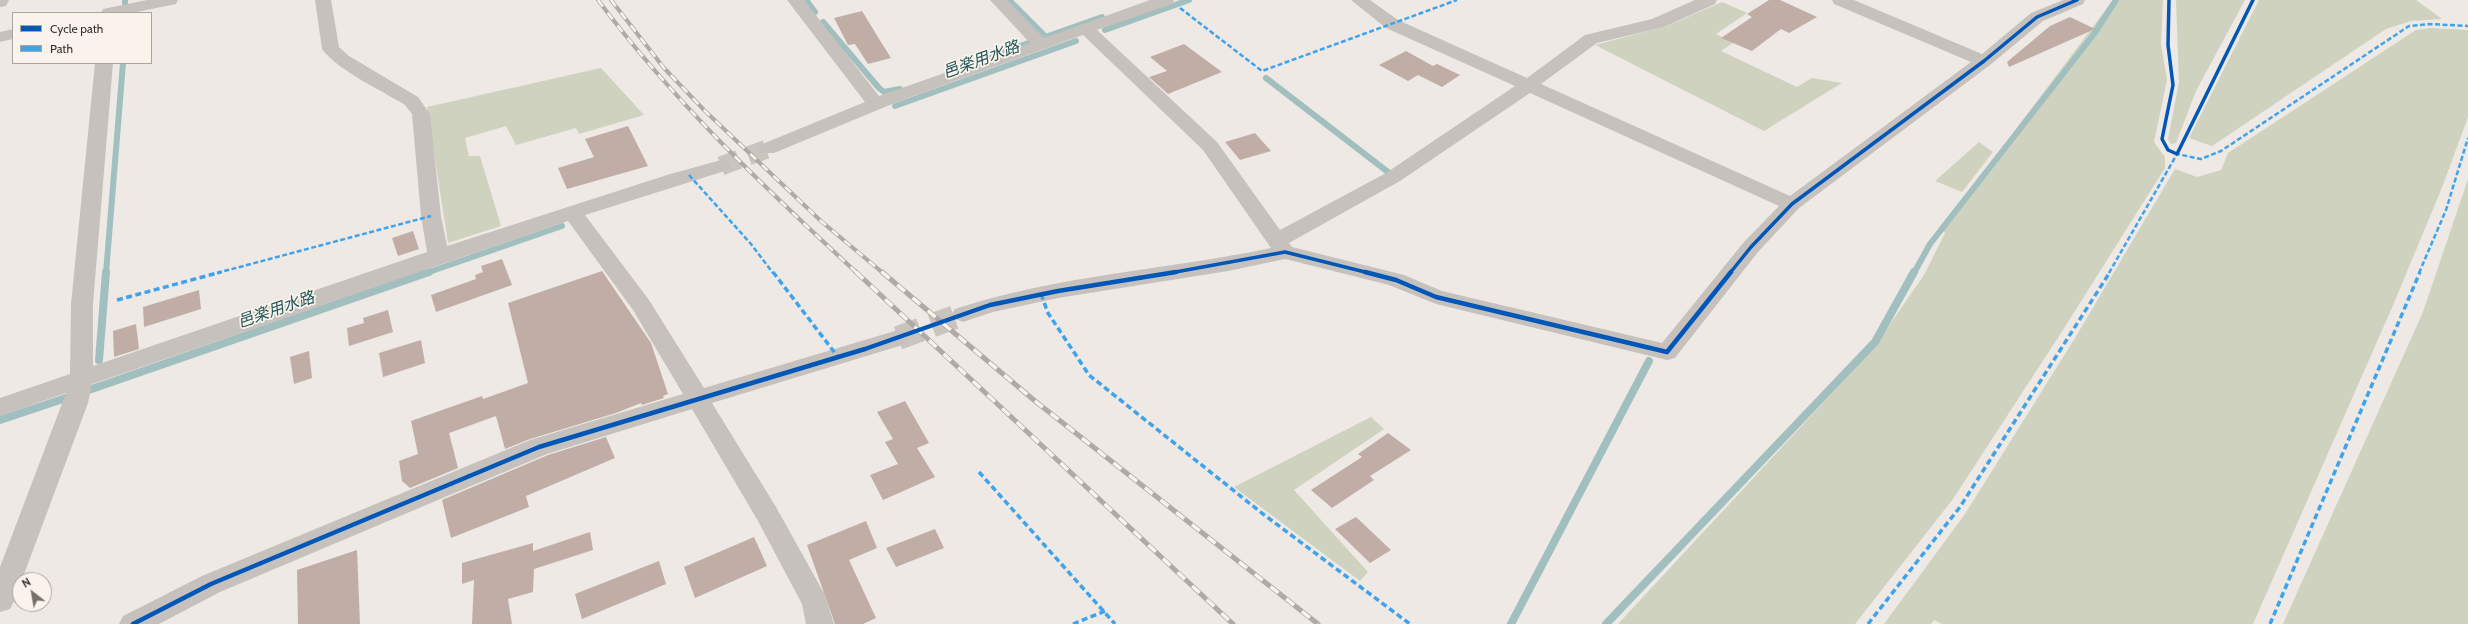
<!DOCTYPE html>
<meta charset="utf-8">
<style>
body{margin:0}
#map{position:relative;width:2468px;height:624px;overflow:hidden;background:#eee9e4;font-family:Cabin,sans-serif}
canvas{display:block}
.legend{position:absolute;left:12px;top:12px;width:140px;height:52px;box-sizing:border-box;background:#f9f3ec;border:1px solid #aca49e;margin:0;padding:5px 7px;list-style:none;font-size:12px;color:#382e2a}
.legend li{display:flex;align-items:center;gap:8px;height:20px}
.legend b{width:20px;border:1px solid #aca49e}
.north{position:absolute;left:12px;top:572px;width:40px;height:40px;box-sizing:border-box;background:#f9f3ec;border:1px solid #aca49e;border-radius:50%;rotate:329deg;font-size:11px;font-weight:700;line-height:16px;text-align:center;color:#382e2a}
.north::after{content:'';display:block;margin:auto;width:14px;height:18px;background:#786f6b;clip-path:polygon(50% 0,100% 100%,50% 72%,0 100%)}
</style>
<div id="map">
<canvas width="2468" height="624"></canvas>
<ul class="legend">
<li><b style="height:5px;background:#0057b8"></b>Cycle path</li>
<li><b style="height:5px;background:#3fa3eb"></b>Path</li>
</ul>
<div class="north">N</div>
</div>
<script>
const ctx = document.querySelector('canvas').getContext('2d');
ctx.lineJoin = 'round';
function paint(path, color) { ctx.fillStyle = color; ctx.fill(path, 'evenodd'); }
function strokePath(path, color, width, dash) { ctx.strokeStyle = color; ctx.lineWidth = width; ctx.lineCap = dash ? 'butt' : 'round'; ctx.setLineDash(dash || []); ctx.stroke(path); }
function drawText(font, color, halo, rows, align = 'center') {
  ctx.font = font + ' Cabin,"Noto Sans JP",sans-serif'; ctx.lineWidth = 3.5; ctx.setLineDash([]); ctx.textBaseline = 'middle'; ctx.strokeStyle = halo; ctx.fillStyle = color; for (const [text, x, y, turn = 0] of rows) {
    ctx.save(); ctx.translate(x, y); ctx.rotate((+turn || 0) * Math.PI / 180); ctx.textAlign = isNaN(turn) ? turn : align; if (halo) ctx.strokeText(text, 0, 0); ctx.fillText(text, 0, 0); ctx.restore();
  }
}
paint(new Path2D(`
 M2113,0H2163L2161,44L2167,80L2154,142L2165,157V168L2061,333L1953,499L1855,624H1618L1872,350L1924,275L1945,233L1940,226L1976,182Z
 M2176,0H2245L2196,91L2176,143L2171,144L2168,139L2179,82Z
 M2259,0H2416L2442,19L2411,21L2386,29L2212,146L2189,138Z
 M1722,2L1747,13L1716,34L1733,43L1721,51L1797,87L1812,78L1842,83L1764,131L1595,45L1667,26Z
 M2431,28L2468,30V117L2443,185L2394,303L2253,624H1942L1934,620L1931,624H1884L1965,514L2075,338L2175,169L2197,177L2221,170L2228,153L2416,30Z
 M601,68L644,115L579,134L576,128L516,145L506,126L465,138L469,156H480L501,226L448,243L427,107Z
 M1979,142L1993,152L1962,192L1935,181Z
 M2468,179V624H2283L2423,312Z
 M1371,417L1384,429L1294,490L1368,572L1360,581L1234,487Z`), '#cfd2bf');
strokePath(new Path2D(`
 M125,0V3
 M806,0L815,12
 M1009,0L1046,37
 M823,22L879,88L884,92L900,89
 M1105,30L1189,0
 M972,63L1102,17
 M1266,78L1388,172
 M895,106L1076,41
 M106,273L123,63
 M426,273L562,226
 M1914,273L1930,244L2094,34L2116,0`), '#a1bfbe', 6);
strokePath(new Path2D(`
 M99,360L106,272
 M83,392L429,272
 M0,420L72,396
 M1511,624L1649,361
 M1606,624L1875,342L1914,272`), '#a1bfbe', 8);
paint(new Path2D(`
 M1769,0H1780L1817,17L1789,33L1781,29L1752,51L1721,38L1752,17L1747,14Z
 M862,11L881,42L891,58L868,64L855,44L848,45L834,18Z
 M2070,17L2095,29L2009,67L2007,62L2050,26Z
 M1184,44L1222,72L1168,94L1149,77L1167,71L1150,57Z
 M1406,51L1433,66L1437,64L1460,75L1442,87L1418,75L1408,81L1379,65Z
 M628,126L648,166L567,189L558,168L594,157L585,139Z
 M1255,133L1271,151L1240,160L1225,142Z
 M413,231L419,249L398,256L392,238Z
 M502,259L512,285L436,312L431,295L476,279L475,275L483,272L481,266Z
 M602,271L651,343L668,394L663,396L664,398L642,405L641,403L616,413L530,439L505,449L496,416L449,433L458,468L410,488L402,481L399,461L418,454L411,421L482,396L483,399L528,383L508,303Z
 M199,290L201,309L144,327L143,307Z
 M388,310L393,332L349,346L347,328L364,323L363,318Z
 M136,324L139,349L114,357L113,331Z
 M421,340L425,363L383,377L379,353Z
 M309,351L312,378L294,384L290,357Z
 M905,401L929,443L917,448L935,477L883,500L870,475L898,464L885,442L893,439L877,412Z
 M1388,433L1411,450L1370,476L1374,480L1332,508L1311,490L1362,457L1358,454Z
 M606,437L615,458L526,496L529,507L451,538L442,500L548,455Z
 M1356,517L1391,550L1370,563L1335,529Z
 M866,521L877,548L849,560L876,618L863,624H835L807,545Z
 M935,529L944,548L896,567L886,548Z
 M590,532L593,550L534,569L533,592L508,599L512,624H472L474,580L462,584V563L533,543V551Z
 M754,537L767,566L695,598L684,567Z
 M357,550L360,624H298L297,570Z
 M659,561L666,584L582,619L575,594Z`), '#c0aea6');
strokePath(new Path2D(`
 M721,166L767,149`), '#cac4bf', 19, [19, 10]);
strokePath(new Path2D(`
 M898,338L963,314`), '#cac4bf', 24, [24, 12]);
paint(new Path2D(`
 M0,0H9L6,6L0,7Z
 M147,0H178L176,4L132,13H101L103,9Z
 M315,0H331L339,47L349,56L418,97L430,114L441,216L447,246L667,175L721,160L728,162L731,166L728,170L585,215L649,300L704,388L898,330L906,332L909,338L906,344L712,403L776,507L825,595L834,624H806L802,604L758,521L692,409L547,454L220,592L159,624H119L123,616L202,576L530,440L683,394L633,310L568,221L92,384L88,403L14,601L10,609L0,612V567L66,393L0,416V398L70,374L71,304L95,63H113L93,304V366L427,252L421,216L412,114L405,105C383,91 337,70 322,49Z
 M787,0H804L879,96L1030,43L990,0H1007L1044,38L1150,0H1174L1172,4L1097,30L1217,142L1280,230L1386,173L1515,86L1386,28L1351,0H1370L1398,20L1527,78L1585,35L1652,19L1695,0H1717L1715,4L1664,27L1597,43L1541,84L1790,196L1971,62L1834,4L1832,0H1854L1982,54L2031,13L2063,0H2085L2083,4L2043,21L1990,65L1799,208L1758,252L1675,358L1667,360L1436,304L1389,285L1285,259L1228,271L1058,298L993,312L963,322L955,319L952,314L955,309C1057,275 1167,270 1271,248L1203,150L1083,35L897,102L774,153H760L757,149L760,145L865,102ZM1530,93L1779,206L1744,242L1662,343L1442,291L1404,275L1292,247L1289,243L1400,181Z
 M13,29V39L0,42V32Z`), '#c7c1bd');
const railFar1 = new Path2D(`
 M598,0C674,102 764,187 857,273
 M611,0L664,68L704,110L822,222L883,273`);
const rail = new Path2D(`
 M856,272L1233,624
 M882,272L1035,401L1318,624`);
strokePath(railFar1, '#afaaa7', 4);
strokePath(rail, '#afaaa7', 5);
strokePath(railFar1, '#f9f3ec', 2.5, [8]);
strokePath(rail, '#f9f3ec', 3.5, [10]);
strokePath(new Path2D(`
 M1180,8L1262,71L1457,0
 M689,175L751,244L773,273
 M217,273L431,216
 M2109,273L2177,154L2201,159L2221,151L2409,26L2429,24L2468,26
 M2419,273L2446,210L2468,138`), '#3fa3eb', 2.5, [5, 2.5]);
strokePath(new Path2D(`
 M773,272L838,357
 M1041,294L1048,313L1089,375L1263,514L1410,624
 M117,300L221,272
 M979,472L1115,624
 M1073,624L1105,611
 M1868,624L1960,507L2110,272
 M2270,624L2420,272`), '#3fa3eb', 3.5, [6, 3.5]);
strokePath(new Path2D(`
 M2169,0L2168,45L2173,85L2162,139L2168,150L2177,154L2253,0
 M1170,273L1285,252L1369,273
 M1730,273L1751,247L1792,204L1984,61L2037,17L2077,0`), '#0057b8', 3.5);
strokePath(new Path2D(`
 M1365,272L1396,280L1436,297L1667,352L1731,272
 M133,624L211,584L539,447L865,349L990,305L1058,291L1176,272`), '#0057b8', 4.5);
drawText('italic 16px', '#225558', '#f9f3ec', [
 ["邑楽用水路",981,60,-20],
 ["邑楽用水路",276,310,-19]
]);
</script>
